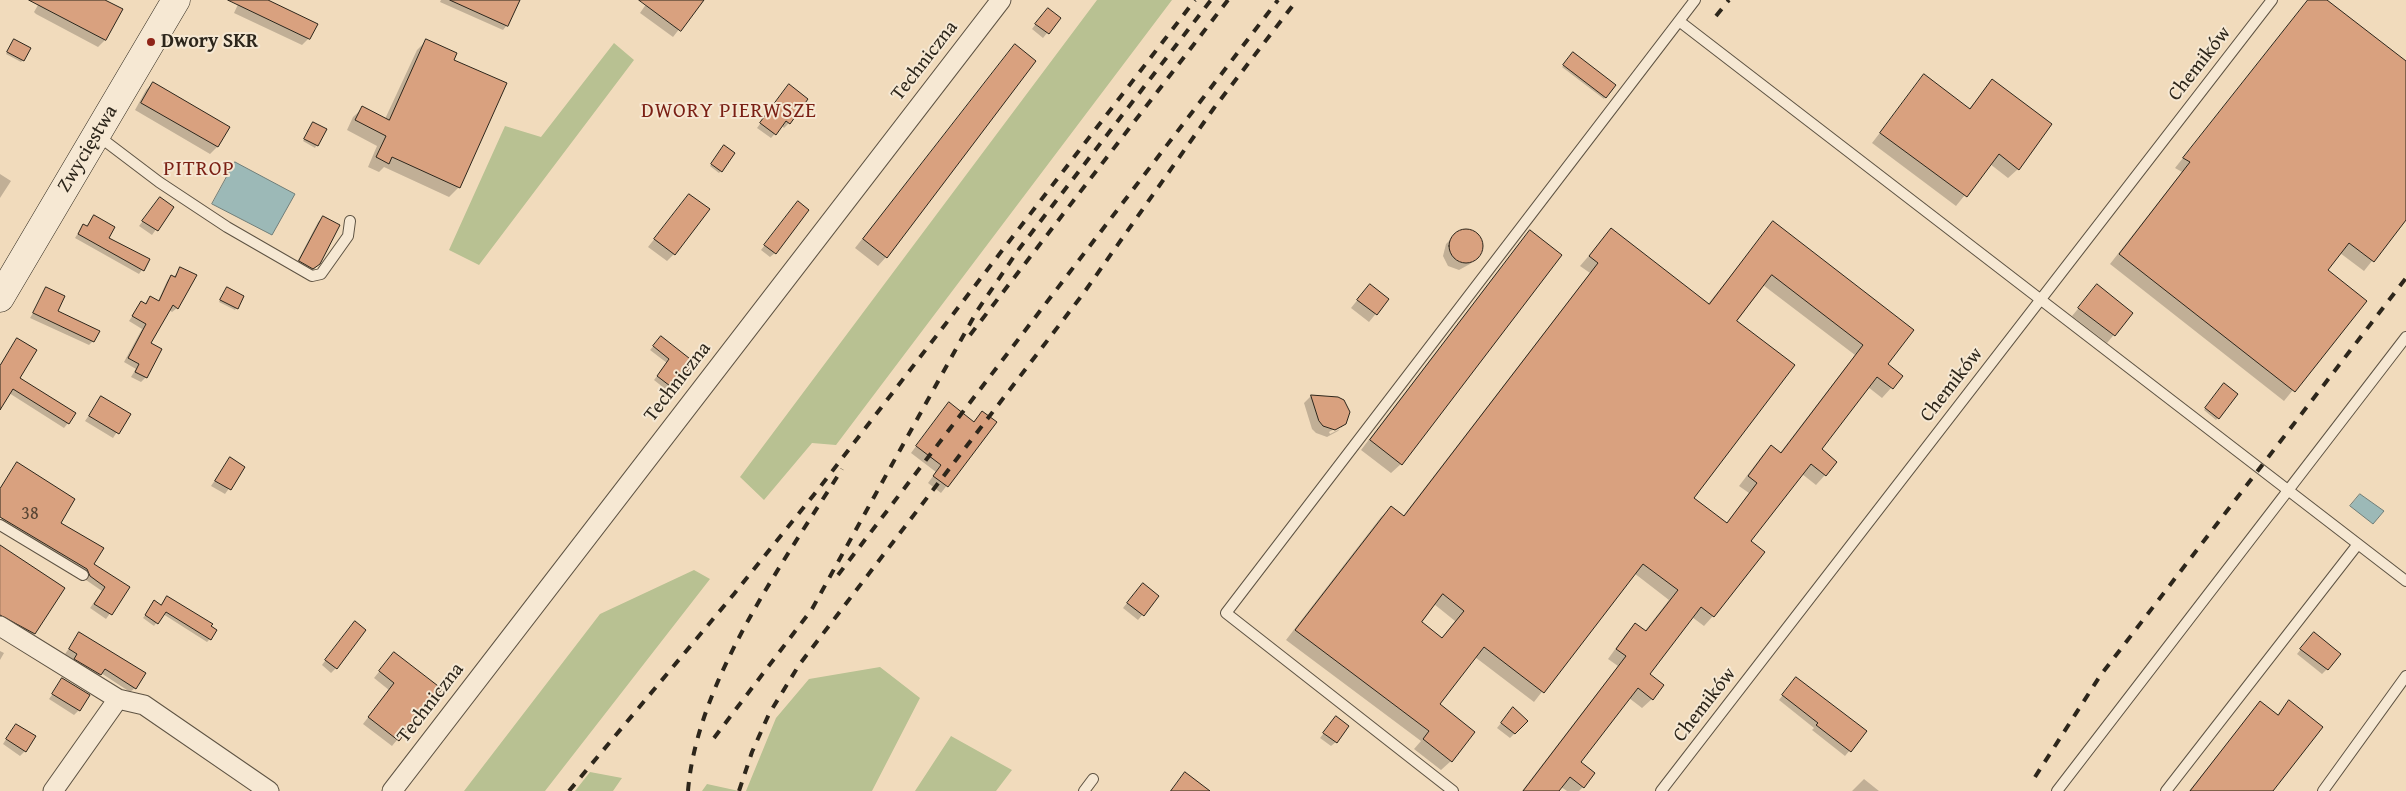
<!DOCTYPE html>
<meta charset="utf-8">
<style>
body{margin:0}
canvas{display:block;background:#f1dbbc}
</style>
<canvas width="2406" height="791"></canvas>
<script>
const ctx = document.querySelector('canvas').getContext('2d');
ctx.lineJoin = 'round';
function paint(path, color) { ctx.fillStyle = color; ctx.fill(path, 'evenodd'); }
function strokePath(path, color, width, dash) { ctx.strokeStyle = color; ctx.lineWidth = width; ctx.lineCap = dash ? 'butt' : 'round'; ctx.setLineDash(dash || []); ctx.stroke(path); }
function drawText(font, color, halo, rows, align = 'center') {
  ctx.font = font + ' "Gentium Book Plus",serif'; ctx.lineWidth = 4; ctx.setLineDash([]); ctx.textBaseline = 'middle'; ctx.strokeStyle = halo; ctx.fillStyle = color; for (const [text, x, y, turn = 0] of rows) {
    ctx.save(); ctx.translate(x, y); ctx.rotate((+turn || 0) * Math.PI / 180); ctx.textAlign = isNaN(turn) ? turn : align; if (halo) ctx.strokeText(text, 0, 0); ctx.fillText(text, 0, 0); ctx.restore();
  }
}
paint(new Path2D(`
 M1097,0H1172L836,445L812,443L764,500L740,477Z
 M614,43L634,60L479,265L449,250L505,126L541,137Z
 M694,570L710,579L545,791H464L600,614Z
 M880,667L920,698L872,791H746L776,718L809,679Z
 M951,736L1012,770L996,791H915Z
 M590,772L622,778L613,791H575Z
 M707,784L739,791H702Z`), '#b8c192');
const water = new Path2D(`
 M235,162L295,194L272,235L212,204Z
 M2360,494L2384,511L2373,524L2350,506Z`);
paint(water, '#9cb9b7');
strokePath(water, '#707e79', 1);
paint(new Path2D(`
 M29,0H102L121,9L105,40L98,47L36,14L34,12L38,5Z
 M240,0H265L309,38L302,45L234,13Z
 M441,0H509L507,25L503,30L440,2Z
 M649,0H702L673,37L640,13Z
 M2308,0H2325L2406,63V218L2364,271L2340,253L2326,270L2365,301L2284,401L2110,264L2182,172L2175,168Z
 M1043,14L1059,18L1043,38L1032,29Z
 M426,41L452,60L459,187L449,197L384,167L379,172L368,167L377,146L347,130L353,117L363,108L385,119L417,50Z
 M12,43L23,60L21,62L6,54Z
 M1015,46L886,257L878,266L855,248Z
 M1571,56L1605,97L1604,99L1562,67Z
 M1924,76L1969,109L1992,81L2018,169L2008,178L1990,164L1956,206L1872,143Z
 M153,83L228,127L217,147L210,154L135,110L146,90Z
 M785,90L789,123L784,128L782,126L771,138L757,128Z
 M313,123L325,129L315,148L303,141Z
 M722,149L721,171L719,173L710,166Z
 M0,174L11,181L0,198Z
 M689,195L674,254L667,261L648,247Z
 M160,199L172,207L152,235L139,226Z
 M794,207L775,253L770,257L761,250Z
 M94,216L107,238L149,260L139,274L75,238L80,230L84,226L86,227Z
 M323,217L338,226L316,267L311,272L295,266L318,222Z
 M1773,223L1886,364L1902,376L1882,398L1868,387L1820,450L1825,475L1816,485L1802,474L1750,542L1763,552L1713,616L1704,626L1692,617L1648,674L1652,699L1642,708L1629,698L1579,763L1583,787L1579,791H1567L1561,787L1558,791H1522L1618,666L1608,659L1626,634L1636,625L1644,632L1669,600L1634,573L1534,702L1475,657L1438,705L1451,761L1441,770L1414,749L1421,741L1286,640L1381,517L1391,508L1403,516L1590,273L1580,266L1611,230L1708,304ZM1763,285L1855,355L1780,453L1771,447L1762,456L1739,486L1749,493L1726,524L1692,498L1735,321ZM1434,604L1455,621L1441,639L1420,623Z
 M1464,231L1476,234L1481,245L1478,256L1470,264L1459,270L1448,266L1443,256L1446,244L1453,237Z
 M1530,231L1401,464L1391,473L1361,450L1521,241Z
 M180,269L177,308L172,312L169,310L149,344L146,377L141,382L131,377L136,369L124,362L142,329L129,321L141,303L144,305L150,297L158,301L167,281L171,276L173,278Z
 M2097,286L2132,313L2107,343L2072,316Z
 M47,289L56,311L93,341L89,345L30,318Z
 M225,291L243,297L235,310L219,302Z
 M1363,293L1388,299L1369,322L1351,308Z
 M17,339L19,378L68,423L64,428L9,393L0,406V365Z
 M658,341L693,362L669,392L654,380L667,363L650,350Z
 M2222,386L2218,418L2216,420L2204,410Z
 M1311,396L1338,398L1345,423L1341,428V425L1329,432L1330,434L1340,429L1338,431L1327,437L1316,433L1312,429L1304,403Z
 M101,398L129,414L113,438L85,421Z
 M943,410L973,422L982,413L995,423L941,493L928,483L936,472L911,453Z
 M230,458L244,467L225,494L211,486Z
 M17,464L93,565L128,588L106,619L90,608L102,591L86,580L82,573L0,523L5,508L0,506V488Z
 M0,546L63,588L30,638L0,620Z
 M1138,589L1158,596L1138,620L1123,608Z
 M155,602L210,639L207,642L163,614L154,626L143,618Z
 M350,627L336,668L331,673L322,665Z
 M79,634L135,688L130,692L101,673L96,679L71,664L73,659L65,654Z
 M2309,639L2327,669L2322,674L2297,654Z
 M0,651L4,653L0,660Z
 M394,653L426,708L419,713L392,746L363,724L389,690L374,678Z
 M63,679L79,710L74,715L49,699Z
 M1792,683L1865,732L1845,756L1812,730L1814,728L1779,700Z
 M2260,702L2277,715L2289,702L2272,791H2189Z
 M1509,713L1527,721L1510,738L1497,728Z
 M1332,722L1336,742L1331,746L1320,738Z
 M12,730L25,751L20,756L3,744Z
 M1864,779L1879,791H1852Z`), '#0003');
const building = new Path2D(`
 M29,0H105L123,9L106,40Z
 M228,0H268L318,24L310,39Z
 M450,0H520L508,26Z
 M639,0H704L681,31Z
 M2308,0H2327L2406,61V220L2374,262L2349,243L2328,270L2367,301L2295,392L2119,254L2190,162L2183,158Z
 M1048,8L1061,18L1049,34L1035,24Z
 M14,39L31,48L24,61L7,52Z
 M426,39L457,53L454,60L507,83L460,188L392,157L389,164L376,157L386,136L355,120L362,106L389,120Z
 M1015,44L1036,61L887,258L863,239Z
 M1573,52L1616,85L1606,98L1563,65Z
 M1924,74L1970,109L1992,79L2052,124L2019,170L1999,154L1967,197L1880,133Z
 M153,82L230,127L218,147L141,103Z
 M789,84L808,99L790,124L786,121L776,135L760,123Z
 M313,122L327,129L318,146L304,139Z
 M724,145L735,153L722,172L711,164Z
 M689,194L710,209L675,255L654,239Z
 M160,197L174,207L158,231L142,221Z
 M798,201L809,210L776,254L764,245Z
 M94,215L115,227L109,238L150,259L144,271L78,234L83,224L87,226Z
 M323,216L340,225L320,264L313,269L299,261Z
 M1773,221L1914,330L1888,364L1903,376L1893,389L1877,377L1822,449L1837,462L1826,476L1811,464L1751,541L1765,552L1714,617L1701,607L1650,674L1664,685L1653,700L1638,688L1581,762L1595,773L1584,788L1570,777L1559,791H1523L1626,656L1616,649L1635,623L1646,631L1678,590L1643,564L1544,693L1484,647L1440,704L1475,732L1452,762L1423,739L1429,731L1295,630L1391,506L1404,516L1598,263L1589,256L1611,228L1709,304ZM1772,275L1863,345L1781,453L1771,445L1748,476L1757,483L1727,523L1694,498L1795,365L1737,321ZM1443,594L1464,611L1442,638L1422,622Z
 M1449 246a17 17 0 1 1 34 0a17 17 0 1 1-34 0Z
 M1530,230L1562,255L1402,465L1370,440Z
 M180,267L197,275L178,309L173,305L151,343L162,349L147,378L135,372L139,364L128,358L146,324L132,316L141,301L146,304L150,296L159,301L171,275L175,277Z
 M1370,284L1389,299L1377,315L1357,300Z
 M2097,284L2133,313L2115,336L2078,308Z
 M46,287L65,296L58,311L100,331L94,342L33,313Z
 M227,287L244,296L238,309L220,300Z
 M661,336L694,362L674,389L657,376L669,359L653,346Z
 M17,338L37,350L20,378L76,413L69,424L13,389L0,410V366Z
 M2224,383L2238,394L2219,419L2205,408Z
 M1311,395L1338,397L1344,400L1350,412L1346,424L1335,430L1323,426L1319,421Z
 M101,396L131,414L119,434L89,416Z
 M949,402L974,422L982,411L997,422L948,487L933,476L941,465L916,446Z
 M230,457L245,467L231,490L215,481Z
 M17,462L75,499L61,523L104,548L94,564L130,587L112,615L94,604L105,587L90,576L87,569L0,517V489Z
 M0,545L65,588L35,634L0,615Z
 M1143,583L1159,596L1144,616L1127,603Z
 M167,596L213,624L211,626L217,630L211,640L166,612L158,624L145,615L154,600L161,605Z
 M355,621L366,630L337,669L325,660Z
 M79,632L146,673L136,689L105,669L101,675L74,659L77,654L69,649Z
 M2314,632L2341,654L2328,670L2300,649Z
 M394,652L442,689L427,709L425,707L399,741L368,717L394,683L379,671Z
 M1796,677L1867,731L1851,752L1816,725L1818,723L1782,695Z
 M62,678L90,695L80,711L52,694Z
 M2289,700L2323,727L2273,791H2190L2260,701L2278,715Z
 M1513,707L1528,721L1515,734L1501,723Z
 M1336,716L1349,726L1337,743L1323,733Z
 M16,724L36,736L26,752L6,739Z
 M1185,772L1210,791H1171Z`);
paint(building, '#d9a17f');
strokePath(building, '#2d261b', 1);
const lane = new Path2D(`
 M1679,21L2406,581
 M97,135L159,182L227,227L312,276L321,274L348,236L350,221
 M0,525L83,575
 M1084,791L1093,779
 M1453,791L1226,613L1695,0
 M1661,791L2272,0
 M2057,791L2406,337
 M2166,791L2358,544
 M2323,791L2406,676`);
const street = new Path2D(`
 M0,626L118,699
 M53,791L118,699L144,705L269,791
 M392,791L1001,0`);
const secondary = new Path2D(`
 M0,298L176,0`);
strokePath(lane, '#5e5343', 12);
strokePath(street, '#5e5343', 21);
strokePath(secondary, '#2d261b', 29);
strokePath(lane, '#f6e8d3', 10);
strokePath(street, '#f6e8d3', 19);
strokePath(secondary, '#f6e8d3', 28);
strokePath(new Path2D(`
 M1716,16L1729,0
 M970,335L1228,0
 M838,575L1278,0
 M714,738L812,609L977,311L1019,249L1211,0
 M2035,777L2100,676L2406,278
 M569,791L734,594L820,487L1195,0
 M688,791C697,680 784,562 842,469
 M739,791L752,752L769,714L799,665L1083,294L1214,108L1297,0`), '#2d261b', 4, [9, 9]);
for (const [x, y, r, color] of [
 [151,42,5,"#8f2418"]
]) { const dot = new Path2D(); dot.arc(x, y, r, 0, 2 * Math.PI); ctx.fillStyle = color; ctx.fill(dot); strokePath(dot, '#f6e8d3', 2); }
drawText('18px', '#584534', null, [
 ["38",30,514]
]);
drawText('bold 20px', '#2d261b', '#f6e8d3', [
 ["Dwory SKR",161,42]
], 'left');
drawText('20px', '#2d261b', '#f6e8d3', [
 ["Techniczna",925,61,-52],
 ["Chemików",2200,64,-52],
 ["Zwycięstwa",88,149,-59],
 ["Techniczna",678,382,-52],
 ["Chemików",1952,385,-52],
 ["Techniczna",431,703,-52],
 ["Chemików",1705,705,-52]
]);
ctx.letterSpacing = '1px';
drawText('21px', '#7a1f14', '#f6e8d3', [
 ["DWORY PIERWSZE",729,112],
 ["PITROP",199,170]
]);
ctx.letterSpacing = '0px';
</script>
